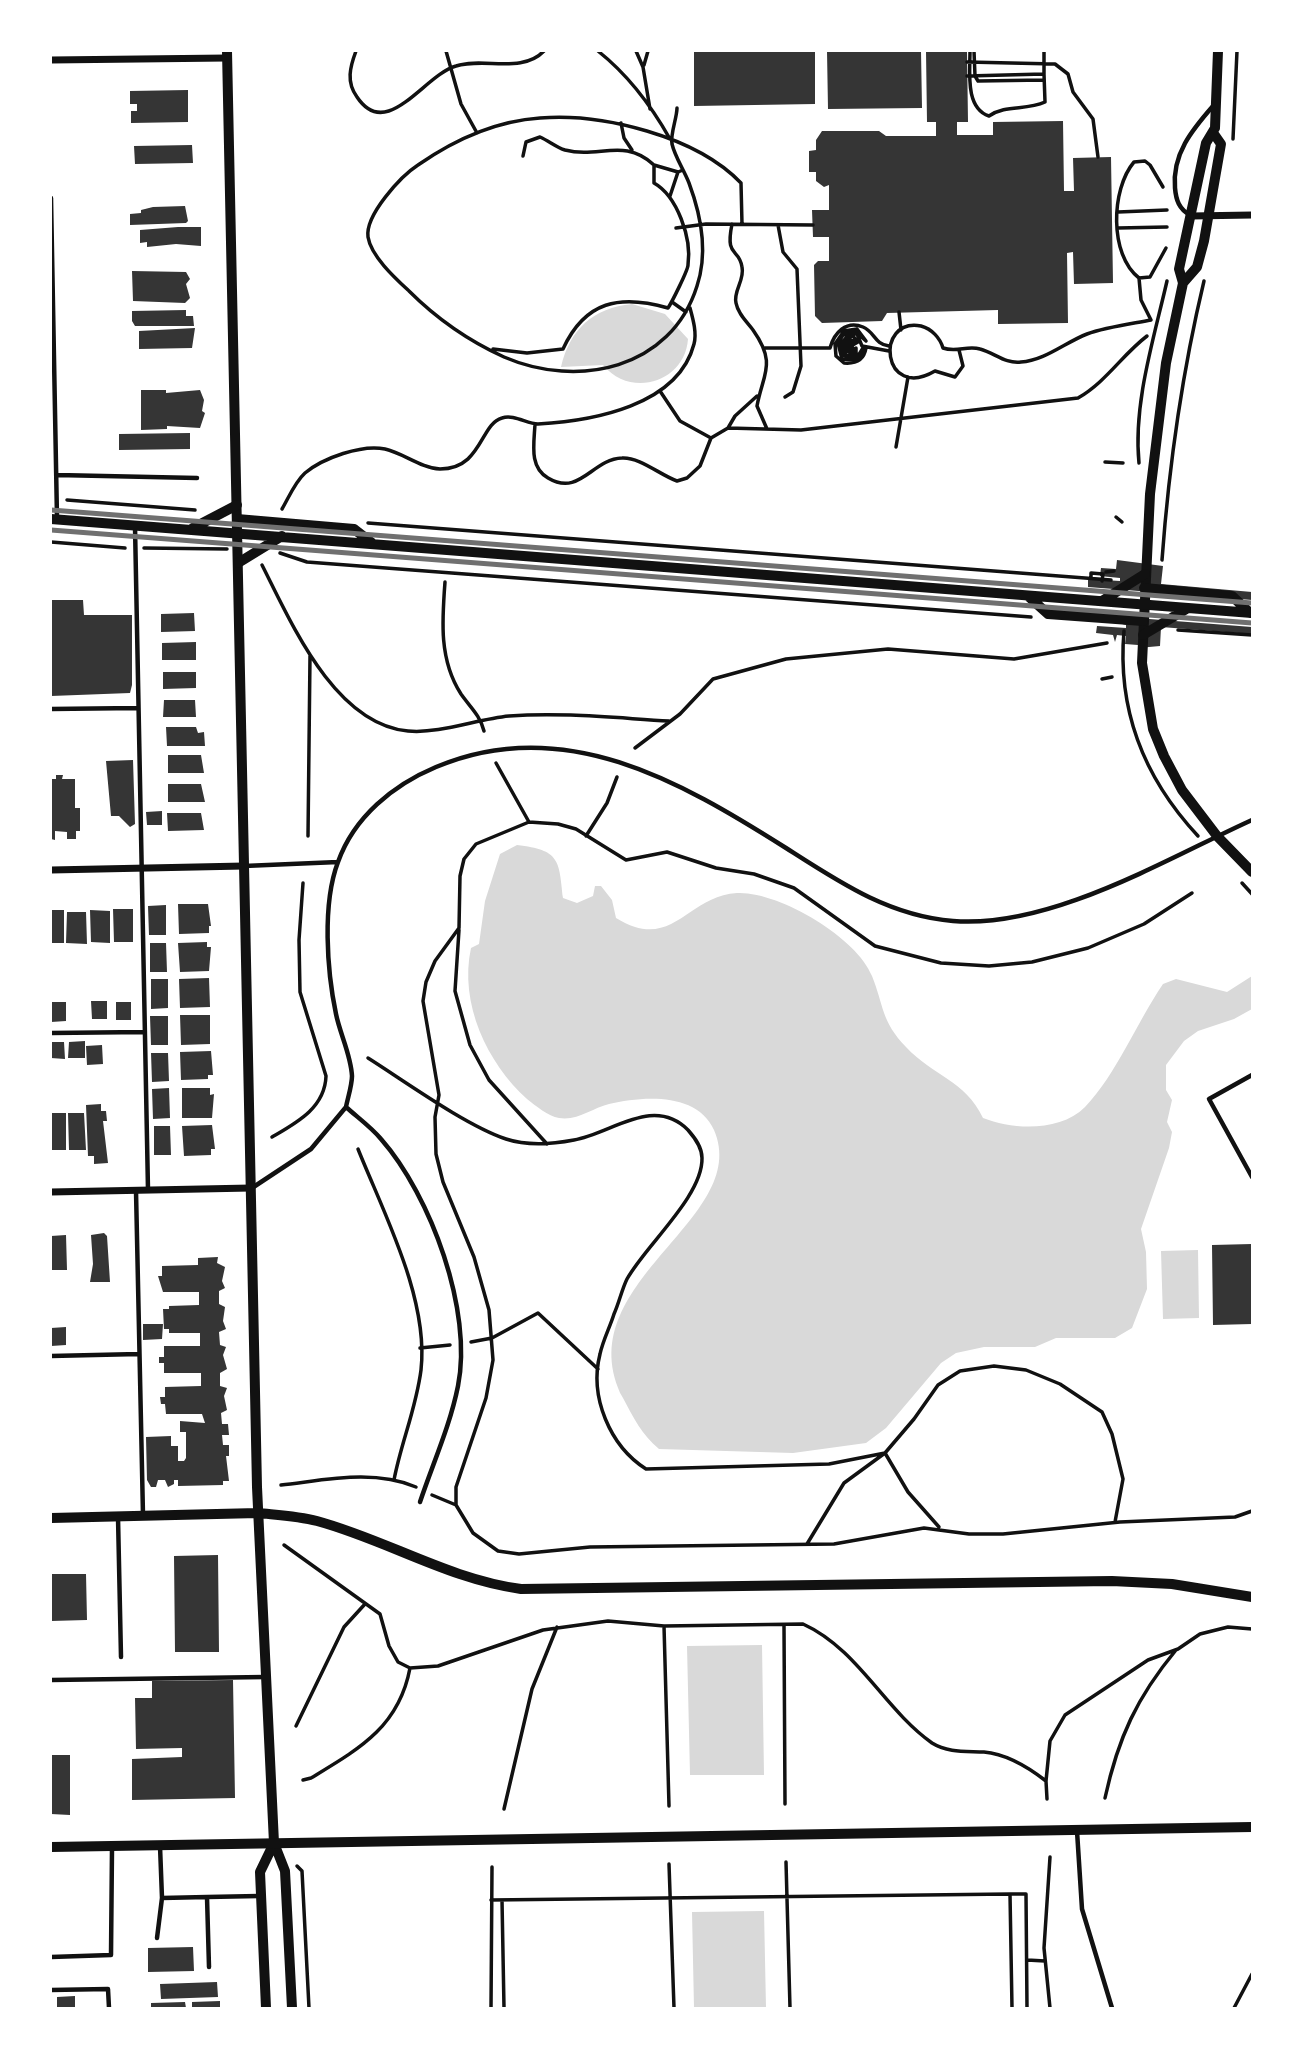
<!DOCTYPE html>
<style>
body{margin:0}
#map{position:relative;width:1303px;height:2059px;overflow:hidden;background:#fff;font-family:Poppins,sans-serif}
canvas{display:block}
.frame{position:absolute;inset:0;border:52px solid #fff;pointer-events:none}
</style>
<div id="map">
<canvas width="1303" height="2059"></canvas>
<div class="frame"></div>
</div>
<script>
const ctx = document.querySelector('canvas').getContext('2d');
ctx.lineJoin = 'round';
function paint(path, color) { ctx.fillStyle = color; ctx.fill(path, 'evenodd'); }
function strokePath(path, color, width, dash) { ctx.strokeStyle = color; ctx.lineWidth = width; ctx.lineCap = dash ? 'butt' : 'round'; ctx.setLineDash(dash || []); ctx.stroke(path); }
paint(new Path2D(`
 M632,304L665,314L688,339C685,382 631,399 603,365L561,367C570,329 593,308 632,304Z
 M517,845C560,850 559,860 563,898L577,903L593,896L595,886H601L612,900L616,918C673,953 686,896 737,893C778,891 857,937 872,976C884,1006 881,1021 906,1047C933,1076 965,1080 983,1118C1013,1130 1060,1132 1085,1107C1116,1075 1137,1022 1163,984L1176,979L1227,992L1252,976V1009L1234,1019L1198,1031L1184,1041L1166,1065V1090L1172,1100L1167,1122L1172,1132L1169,1148L1141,1229L1146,1252L1147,1289L1132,1328L1115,1338H1056L1035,1347H984L956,1353L941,1363L886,1428L866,1443L793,1453L659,1449C642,1435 633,1417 623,1398C565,1283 753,1220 714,1130C697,1092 643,1096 609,1104C592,1108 578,1121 559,1118C548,1116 536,1106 527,1099C487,1063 459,1003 471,948L479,944L485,901L500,854Z
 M1198,1250L1199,1318L1163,1319L1161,1251Z
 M762,1645L764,1775H690L687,1646Z
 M764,1911L766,2008H694L692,1912Z`), '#d9d9d9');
paint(new Path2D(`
 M694,51H815V104L694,106Z
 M827,51H921L922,108L828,109Z
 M926,51H967L968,122H957V135H993V122L1063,121L1064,191H1074L1073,158L1111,157L1113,283L1074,284L1073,252L1067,253L1068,323L998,324V310L887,313L882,321L822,323L815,316L814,265L818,261H829V237H813L812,210H829V185L824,187L816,181V172H809V151L816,150V140L822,131H879L886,136H936V122H927Z
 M188,90V122L131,123V111H137V104H130V91Z
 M192,145L193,163L135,164L134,146Z
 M185,206L188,221L186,223L130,225V214L141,213V210L153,207Z
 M178,227H201V246L176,244L147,247V242L140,243V230Z
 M132,271L186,272L190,279L186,284L190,298L185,303L133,301Z
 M186,310V316H193L194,326H135L132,321V311Z
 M195,328L192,348L139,349V331Z
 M141,390H166V393L200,390L204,400L202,411L205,413L200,428L167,426V429L141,430Z
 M190,433V449L119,450V434Z
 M1117,560L1163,566L1161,584L1252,592V600L1088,587V579L1120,581V578L1100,576L1101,568L1116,569Z
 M51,600H83L84,615H132V685L130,693L51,696Z
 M194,613L195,631L161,632V614Z
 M1085,614L1252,627V634L1161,627L1160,646L1138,648V645L1125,644L1126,636L1117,635L1115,642L1113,635L1096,633L1097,626L1126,628V625Z
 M196,642V660H162V643Z
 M163,672H196V688L163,689Z
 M164,700H195L196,717H163Z
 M166,727H196L198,733L204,732L205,746H167Z
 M168,755H201L204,773H168Z
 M133,760L135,824L130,827L119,816H111L106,761Z
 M56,775H63L62,779H75V808H80V831H76V839H67V832L55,831V840L51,839V779H56Z
 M168,784H201L205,802H168Z
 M162,811V825H147L146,812Z
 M167,813H201L204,830L168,831Z
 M178,904H208L211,926H209V933L179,934Z
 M166,905V935H149L148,906Z
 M113,909H133V942H114Z
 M51,910H64V943H51Z
 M90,910L110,911V943L91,942Z
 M67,912H86L87,944L66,943Z
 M207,942V947H211L209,971L180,972L178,943Z
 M150,943H166L167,972H150Z
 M209,978L210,1007L180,1008L179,979Z
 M151,979H168V1008L151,1009Z
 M91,1001H107V1019H92Z
 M51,1002H66V1021L51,1022Z
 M116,1002H131V1020H116Z
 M180,1015H210V1044L181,1045Z
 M150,1016H168V1045H151Z
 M85,1041V1058H68L69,1042Z
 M51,1042H64L65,1059L51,1058Z
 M102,1045L103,1064L87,1065L86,1046Z
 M211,1051L213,1075H208V1079L181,1080L180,1052Z
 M151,1053H168L169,1081L152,1082Z
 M169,1088L170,1118L153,1119L152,1089Z
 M182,1088H210V1095L214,1094L212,1118H182Z
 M101,1104V1111H106L107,1121H103L108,1163L94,1164V1156H88L86,1105Z
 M51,1113H66V1150H51Z
 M68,1113H84L86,1150H69Z
 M212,1125L215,1149H211V1155L184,1156L182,1126Z
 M154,1126H170L171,1155H154Z
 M104,1233L107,1236L110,1282H90L93,1264L91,1235Z
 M66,1235L67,1270H51V1236Z
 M1252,1244V1324L1213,1325L1212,1245Z
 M218,1257L217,1263L225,1267L222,1281L225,1288L219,1291V1304L225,1307L223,1321L226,1329L219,1332L220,1345L226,1347L223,1355L227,1369L220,1373V1386L227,1388L224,1396L227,1410L221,1413L222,1424H228L229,1435H222L223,1445H229V1456H226L229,1481H223V1485L178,1486V1480H174V1484L168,1487L165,1480H158L156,1487H151L147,1480L146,1437L171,1436V1446H178V1461H184L186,1458V1432H180V1421L205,1423L202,1414H166L165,1404H161L160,1397H165V1387L201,1386V1373H164V1363H159V1357H164V1346H200V1333H169V1329H164L163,1309H169V1306L199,1305V1292H163L158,1276H162V1266L198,1265V1258Z
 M143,1324H163L162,1339L143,1340Z
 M66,1327V1345L51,1346V1328Z
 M218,1555L219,1652H175L174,1556Z
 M51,1574H86L87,1620L51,1621Z
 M233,1680L235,1798L132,1800V1759L182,1757V1748L136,1749L135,1698H152V1681Z
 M52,1755H70V1815L51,1814Z
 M193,1947L194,1971L148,1972V1948Z
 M217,1982L218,1997L161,1999L160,1984Z
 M75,1996V2008H57V1997Z
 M220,2001V2008H192V2002Z
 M185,2002L186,2008H151V2003Z`), '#353535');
strokePath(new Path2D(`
 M356,51C350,67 346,82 357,97C387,142 424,75 456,66C484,57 522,74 544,51
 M446,51L461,104L477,133
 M598,51C627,74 652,107 670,139
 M636,51L643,67L650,109
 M970,51C970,72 965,108 989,116C1006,104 1026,111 1045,102L1044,74
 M974,51L975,76L978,81L1044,80
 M967,62L1055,64L1068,74L1073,92L1093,119L1098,157
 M644,65L648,51
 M967,76L1044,74V51
 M677,108C677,118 670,134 672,144C675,157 684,170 689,183C701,215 708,253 697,286C671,369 578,389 504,357C469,341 436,318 409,291C395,278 371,256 368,237C365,215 401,176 418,165C454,140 496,121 540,118C602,113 696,136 741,183L742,224
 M621,123L624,138L632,150
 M1233,139L1237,51
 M654,165L678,172
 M1163,187L1150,165L1145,161L1134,162C1111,189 1109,255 1139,278L1150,277L1166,248
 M670,196L678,172L683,170
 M1118,212L1167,210
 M732,224C725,259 739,247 742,267C745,280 733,291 736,303C738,314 747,322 753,330C777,364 763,373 757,406L767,429
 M778,225L783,252L797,269L801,366L793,392L785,397
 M676,228L706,224L813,225
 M1118,228L1167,227
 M672,302L686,312
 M899,312L901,330
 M765,348H830C834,333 846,320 863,327C875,332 874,344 889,346
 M856,348V354L847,351L846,345L850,340L855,341L848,346L852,352L855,350L851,346L858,342L853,336L848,338L843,347L846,355L858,356L863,348H866C864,360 856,364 844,363L836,356L835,344L844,331L857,329L866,341L856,332L843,335L838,343L842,359L857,360L864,352V349L855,358L842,355L840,345L849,334H857L862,346L889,351
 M493,349L527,353L563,349C585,301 620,294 668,308C672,302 688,270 688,265C692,238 677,196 654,183V165C624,137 599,159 565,150C556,147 549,141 540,137L526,142L523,156
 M959,350L963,366L955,377L935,371C882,402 874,317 921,326C932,329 940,338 943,348C957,353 967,345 980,349C995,353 1005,364 1021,362C1044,361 1066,342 1087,334C1106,327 1130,324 1151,320L1141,300L1139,278
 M660,391L680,421L711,438
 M535,424C534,444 529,467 548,478C580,497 592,459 622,458C640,457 660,475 677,481L687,478L700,466L711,438L728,428L801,430L1078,398C1106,382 1122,355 1147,336
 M728,428L735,416L757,396
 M896,447L908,377
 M1105,462L1123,463
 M1139,463C1133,404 1154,338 1167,281
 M67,500L195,510
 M282,509C289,497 295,482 305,473C323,458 362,444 385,449C403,453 421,468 440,469C482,469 480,424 502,418C514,414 527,424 538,424C592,421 678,406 694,344C697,333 693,319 690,308
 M1116,517L1122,522
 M368,523L1111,580
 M51,542L125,548
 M144,548L227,549
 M280,553L307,562L1031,617
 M1162,560C1169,465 1182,373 1204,281
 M262,565C291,622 334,724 408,731C440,734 477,719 509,716C562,712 616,718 669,721
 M1106,572L1114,571
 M1091,577V573L1103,574L1102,581
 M445,582C442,621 439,660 461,694C470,707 480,715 484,731
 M1178,630L1252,635
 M1124,631C1117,711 1144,778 1198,836
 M1102,679L1112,677
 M635,748L680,714L713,679L786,659L888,649L1014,659L1107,643
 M496,763L529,822
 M308,836L310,656
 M586,836L607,803L617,777
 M1242,883L1252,894
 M1192,893L1144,924L1088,948L1032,962L989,966L941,963L875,946L794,888L754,874L716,868L667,852L626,860L576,829L558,824L529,822L476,844L464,859L460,876L459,928L435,961L426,982L423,1001L439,1095L435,1117L436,1154L443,1182L474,1257L489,1310L493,1360L486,1398L456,1487V1505L473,1533L498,1551L519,1554L590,1547L834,1544L924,1528L969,1534H1003L1120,1522L1235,1517L1252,1511
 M459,930L455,991L470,1045L489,1080L547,1144
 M368,1058C406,1082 465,1125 506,1139C527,1146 553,1144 574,1140C611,1134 653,1095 688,1130C695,1138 702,1147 702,1158C703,1196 645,1246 627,1279C622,1289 619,1303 614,1314C610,1327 603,1340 600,1354C589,1397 610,1446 646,1469L829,1464L885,1453L908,1492L939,1527
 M272,1137C296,1123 325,1108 326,1076L300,992L299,940L303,883
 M358,1149C384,1214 429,1299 421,1370C416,1409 401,1443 394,1480
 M471,1342L492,1338L538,1313L598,1369
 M420,1348L450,1345
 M281,1485C326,1480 373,1469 416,1487
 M432,1495L456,1505
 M807,1544L844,1483L885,1453L914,1419L938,1385L960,1371L994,1366L1026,1370L1060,1384L1102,1412L1112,1434L1123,1479L1115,1522
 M284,1545L380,1614L389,1646L398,1662L410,1668L438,1666L543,1630L608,1621L664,1626L803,1624C858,1649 884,1709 932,1743C948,1753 966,1751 984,1752C1007,1754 1028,1767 1046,1781L1047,1799
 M664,1626L669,1806
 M784,1626L785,1804
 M296,1726L344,1627L365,1604
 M303,1780L311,1778C359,1749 399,1727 410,1668
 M1046,1781L1050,1741L1065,1715L1148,1660L1178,1649L1200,1634L1228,1627L1252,1629
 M1105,1798C1118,1738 1137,1697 1176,1650
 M504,1809L532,1689L557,1627
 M1050,1857L1044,1948L1050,2008
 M786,1862L790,2008
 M669,1864L674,2008
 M297,1866L302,1871L309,2008
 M1010,1894H1026L1027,2008
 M491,1900L1010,1894L1012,2008
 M502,1900L504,2008
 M1027,1960L1045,1961
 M491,2008L492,1867
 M1234,2008L1252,1974`), '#111', 3.5);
strokePath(new Path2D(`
 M51,198L57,518
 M1190,215C1179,209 1176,200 1175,188C1172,154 1192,130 1213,106
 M57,475L197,478
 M135,526L148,1190
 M51,709L138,708
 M244,866L338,862
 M51,1033L145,1032
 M1252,1075L1209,1099L1252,1177
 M252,1188L311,1149L346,1107
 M136,1191L143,1515
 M51,1356L139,1354
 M420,1502C433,1463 450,1426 458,1386C473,1311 431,1196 381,1139C371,1127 357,1117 346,1107C348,1097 352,1085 352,1076C351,1055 340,1034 336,1014C327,971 322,904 338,862C354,817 393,785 436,767C563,713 680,781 786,848C839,882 889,916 953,921C1050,929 1166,859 1252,820
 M118,1517L121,1657
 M51,1680L265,1677
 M1077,1831L1082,1909L1112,2008
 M207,1897L259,1896
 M162,1898L207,1897L209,1967
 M157,1938L162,1898L160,1846
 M51,1957L111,1955L112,1848
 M51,1990L108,1989L109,2008`), '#111', 4.5);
strokePath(new Path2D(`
 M51,60L227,58
 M1191,216L1252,215
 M51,870L244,866
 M51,1192L251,1188`), '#111', 7);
strokePath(new Path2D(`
 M227,51L257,1487L274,1843L285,1871L292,2008
 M1214,134L1221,144L1204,241L1197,267L1183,283L1166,363L1150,494L1142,663L1153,729L1164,756L1182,790L1217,836L1252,872
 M1183,283L1179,269L1206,143L1215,128L1218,51
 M51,1518L258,1513C277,1515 298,1516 317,1521C387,1540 448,1579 521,1589L1112,1581L1172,1584L1252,1597
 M266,2008L260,1872L274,1843`), '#111', 10);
strokePath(new Path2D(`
 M51,519L1252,613
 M237,519L354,529L372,543
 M193,528L237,505
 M238,563L282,536
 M1144,588L1232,596L1250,613
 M1028,596L1048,614L1143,621
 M1102,601L1145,574
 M1143,635L1188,608
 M51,1847L1252,1827`), '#111', 10);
strokePath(new Path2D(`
 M51,510L1252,603
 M51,530L1252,623`), '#707070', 5);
</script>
